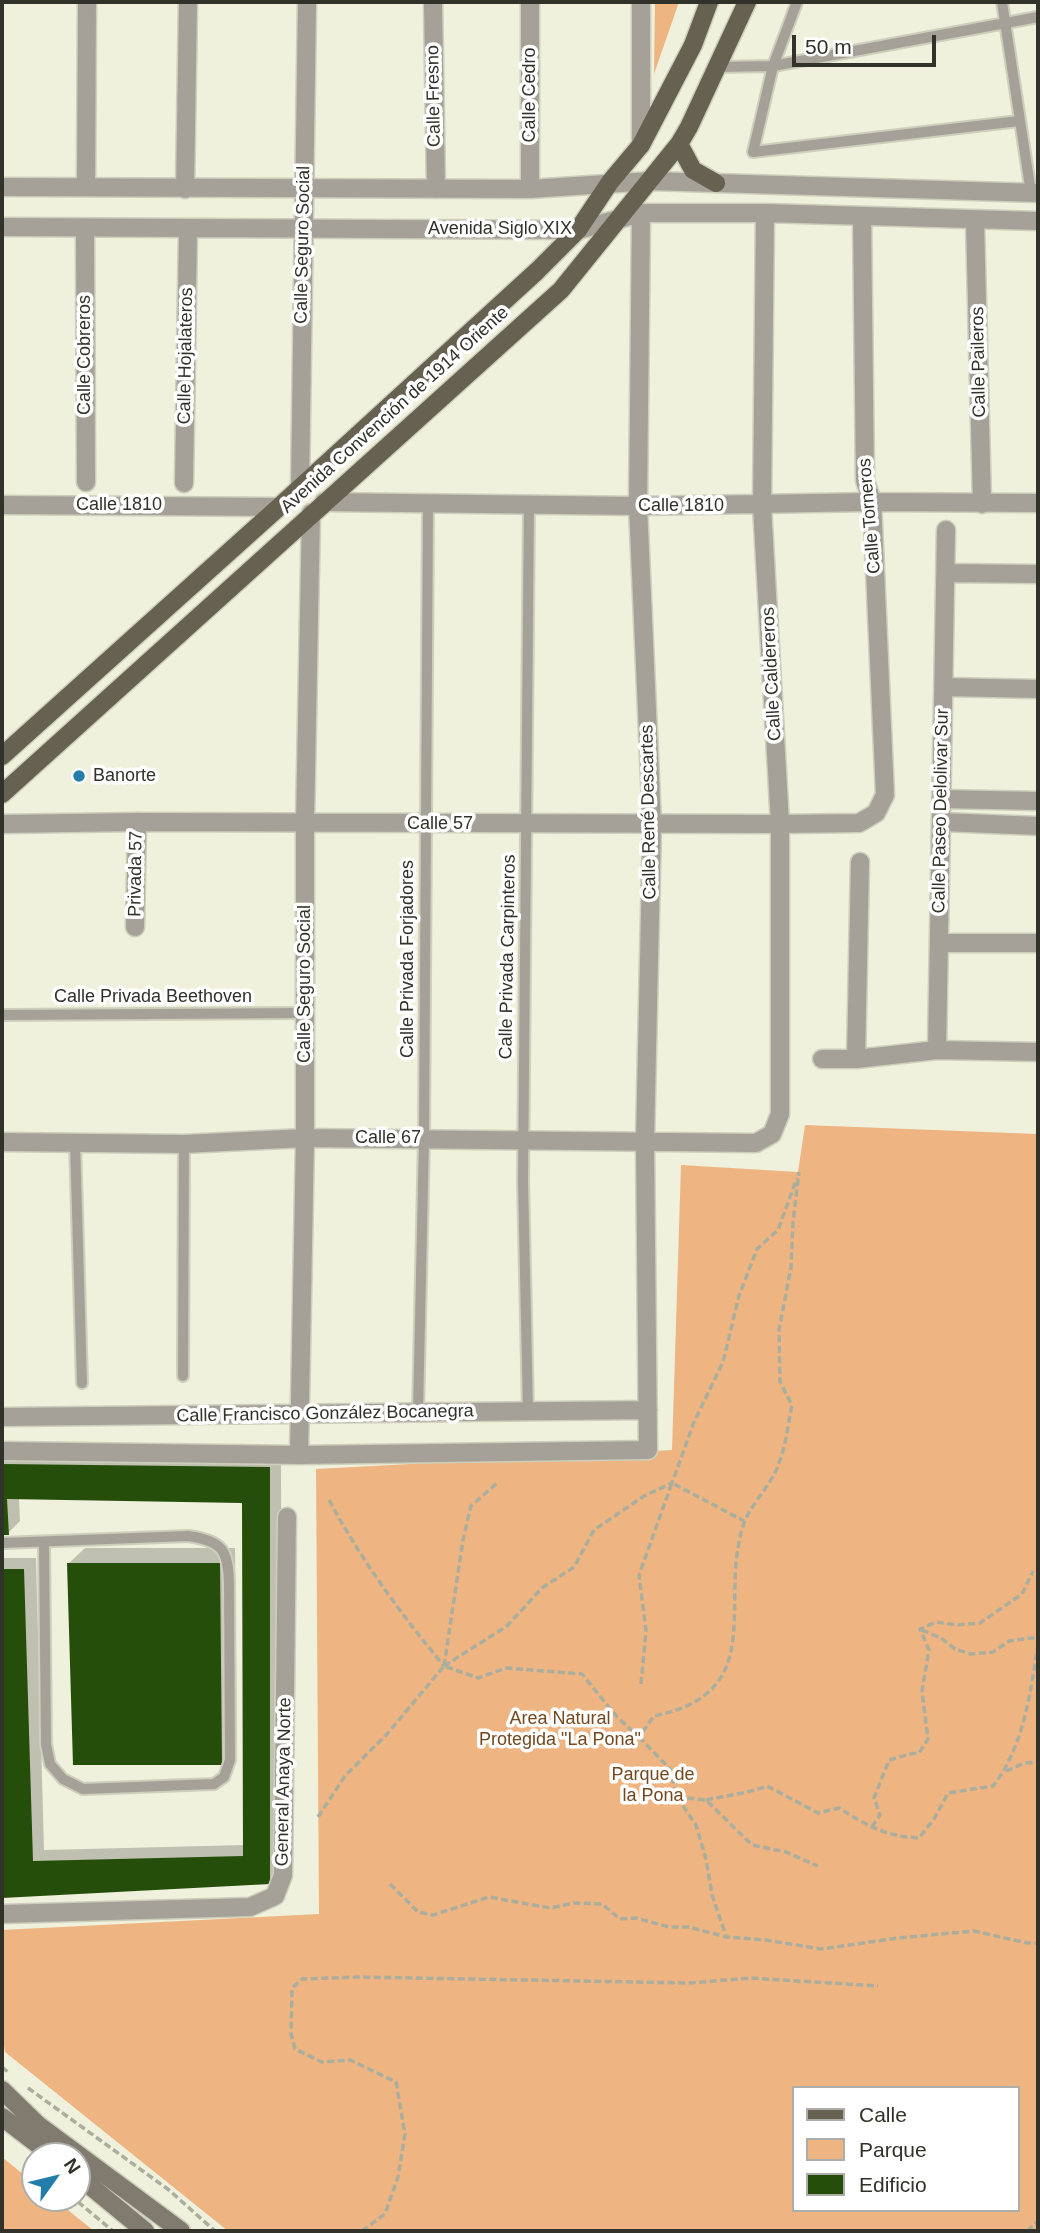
<!DOCTYPE html>
<meta charset="utf-8">
<style>
body{margin:0}
#map{position:relative;width:1040px;height:2233px;overflow:hidden;background:#eff1dc;font-family:Arial,sans-serif}
canvas{display:block}
.frame{position:absolute;inset:0;border:4px solid #31322a;pointer-events:none}
.legend{position:absolute;left:792px;top:2086px;width:228px;height:126px;box-sizing:border-box;background:#fff;border:2px solid #adadaa;margin:0;padding:9px 12px;list-style:none;font-size:21px;color:#31322a}
.legend li{display:flex;align-items:center;gap:14px;height:35px}
.legend b{width:35px;border:2px solid #adadaa}
.north{position:absolute;left:21px;top:2142px;width:70px;height:70px;box-sizing:border-box;background:#fff;border:2px solid #adadaa;border-radius:50%;rotate:56deg;font-size:19px;font-weight:700;line-height:28px;text-align:center;color:#31322a}
.north::after{content:'';display:block;margin:auto;width:24px;height:32px;background:#227dab;clip-path:polygon(50% 0,100% 100%,50% 72%,0 100%)}
.scale{position:absolute;left:792px;top:35px;width:144px;height:32px;box-sizing:border-box;border:4px solid #31322a;border-top:0;padding-left:9px;font-size:21px;line-height:24px;white-space:nowrap;color:#31322a;-webkit-text-stroke:5px #fff;paint-order:stroke}
</style>
<div id="map">
<canvas width="1040" height="2233"></canvas>
<div class="frame"></div>
<ul class="legend">
<li><b style="height:9px;background:#676152"></b>Calle</li>
<li><b style="height:19px;background:#eeb583"></b>Parque</li>
<li><b style="height:19px;background:#254e0b"></b>Edificio</li>
</ul>
<div class="north">N</div>
<div class="scale">50 m</div>
</div>
<script>
const ctx = document.querySelector('canvas').getContext('2d');
ctx.lineJoin = 'round';
function paint(path, color) { ctx.fillStyle = color; ctx.fill(path, 'evenodd'); }
function strokePath(path, color, width, dash) { ctx.strokeStyle = color; ctx.lineWidth = width; ctx.lineCap = dash ? 'butt' : 'round'; ctx.setLineDash(dash || []); ctx.stroke(path); }
function drawText(font, color, halo, rows, align = 'center') {
  ctx.font = font + ' Arial,sans-serif'; ctx.lineWidth = 7; ctx.setLineDash([]); ctx.textBaseline = 'middle'; ctx.strokeStyle = halo; ctx.fillStyle = color; for (const [text, x, y, turn = 0] of rows) {
    ctx.save(); ctx.translate(x, y); ctx.rotate((+turn || 0) * Math.PI / 180); ctx.textAlign = isNaN(turn) ? turn : align; if (halo) ctx.strokeText(text, 0, 0); ctx.fillText(text, 0, 0); ctx.restore();
  }
}
paint(new Path2D(`
 M655,2H679L654,74Z
 M805,1125L1038,1134V2231H228L5,2052L2,2033V1930L319,1914L316,1469L672,1450L681,1165L798,1172ZM793,2088H1017V2210H793Z
 M2,2157L35,2184V2198H53L94,2231H2Z`), '#eeb583');
paint(new Path2D(`
 M2,1452L281,1455L282,1870L270,1882L2,1896V1558H36L44,1850L245,1845L243,1501L19,1498L20,1521L8,1533H2Z
 M85,1548H235L237,1747L221,1764L68,1564Z`), '#0003');
paint(new Path2D(`
 M2,1464L270,1467V1884L2,1898V1569H24L33,1861L243,1856L242,1503L7,1499L9,1535H2Z
 M67,1563H220L222,1765H73Z`), '#254e0b');
const lane = new Path2D(`
 M797,2L773,66L753,152L1019,121
 M1002,2L1031,193
 M717,67L773,66L1038,17
 M2,1015L305,1013
 M75,1142L82,1383
 M183,1376L184,1144
 M528,1412L523,1180L529,503
 M418,1413L424,1138L428,505
 M2,1543L188,1536C223,1541 228,1550 229,1584L230,1760L224,1777L214,1784L83,1789L63,1779L50,1764L46,1744L44,1543`);
const street = new Path2D(`
 M433,2L436,189
 M530,2V189
 M641,2V145
 M2,187L530,189L651,181L1038,193
 M86,187L87,2
 M185,189L188,2
 M975,221L982,504
 M2,227L578,230L641,213H765L1038,221
 M85,228L86,482
 M184,483L188,230
 M300,488L307,2
 M324,502L638,506L872,502L1038,503
 M2,505L279,507
 M946,573L1038,574
 M944,687L1038,689
 M942,799L1038,801
 M942,822L1038,826
 M2,824L137,822L780,824L859,823L876,813L885,795L872,502L865,480L862,216
 M135,927L137,822
 M939,943H1038
 M937,1050L946,530
 M822,1059H856L937,1050L1038,1052
 M856,1059L860,862
 M2,1142L184,1144L305,1138L756,1143L772,1134L780,1114V824L762,506L765,213
 M2,1417L648,1410
 M2,1451L299,1455L648,1450L645,1141L652,824L638,506L641,213
 M299,1455L305,1138V823L311,513
 M2,1914L250,1907L275,1896L283,1875L287,1517`);
const secondary = new Path2D(`
 M2,2090L38,2125L181,2231
 M2,2117L53,2156
 M77,2175L145,2231`);
const primary = new Path2D(`
 M679,144L693,170L716,183
 M2,756L279,507L537,271L578,230L610,182L641,145L693,45L709,2
 M2,794L561,290L679,144L689,127L747,2`);
strokePath(lane, '#cdcfbc', 14);
strokePath(street, '#cdcfbc', 21);
strokePath(secondary, '#cdcfbc', 21);
strokePath(primary, '#cdcfbc', 21);
strokePath(new Path2D(`
 M329,1500C362,1561 400,1613 444,1666
 M922,1630L941,1638L955,1649L971,1654L993,1652L1009,1641L1038,1637
 M444,1666L507,1626L542,1588L574,1567L594,1530L644,1496L672,1483L694,1422L723,1362L739,1296L757,1249L778,1230L797,1178
 M444,1666L463,1540L471,1506L497,1483
 M641,1684L646,1631L639,1575L672,1483L744,1521
 M639,1737L670,1769L677,1797L696,1825L706,1859L712,1895L726,1936
 M1006,1771L1025,1763L1038,1762
 M677,1797L706,1800L752,1845L786,1852L818,1866
 M706,1800C727,1795 747,1794 767,1786L818,1813L839,1808C868,1826 884,1836 919,1838L934,1819L948,1793L993,1786C1024,1746 1030,1694 1038,1645
 M318,1817L345,1776L388,1733L444,1666L478,1678L506,1668L582,1674L617,1717L639,1737L654,1716C771,1692 717,1603 744,1523C751,1503 772,1485 779,1463C786,1445 788,1424 792,1405L780,1382L779,1330L791,1267L793,1222L799,1172
 M872,1827L880,1815L874,1798L889,1760L910,1754L919,1753L928,1739L922,1691L929,1650L920,1629L936,1622L957,1625L980,1623L1022,1594L1033,1571
 M390,1884L418,1912L433,1915L489,1897L550,1908L574,1903L602,1904L620,1919L636,1918L669,1927H689L726,1937L766,1940L821,1949L898,1938L974,1931L1027,1943H1038
 M2,2067L8,2072
 M28,2088L169,2190L215,2231
 M78,2202L113,2231
 M362,2231L385,2214L398,2177L405,2134L396,2082L350,2060L322,2062L295,2049L291,2034L292,1988L302,1979L359,1977L691,1983L750,1978L878,1986
 M1027,2231L1038,2221`), '#abad9d', 3.5, [7, 3.5]);
strokePath(lane, '#a5a198', 10);
strokePath(street, '#a5a198', 18);
strokePath(secondary, '#817b6f', 18);
strokePath(primary, '#676152', 18);
for (const [x, y, r, color] of [
 [79,776,7,"#227dab"]
]) { const dot = new Path2D(); dot.arc(x, y, r, 0, 2 * Math.PI); ctx.fillStyle = color; ctx.fill(dot); strokePath(dot, '#fff', 2.5); }
drawText('18px', '#31322a', '#fff', [
 ["Calle Cedro",530,95,-90],
 ["Calle Fresno",434,96,-91],
 ["Avenida Siglo XIX",500,229],
 ["Calle Seguro Social",303,245,-89],
 ["Calle Cobreros",85,355,-90],
 ["Calle Hojalateros",186,356,-89],
 ["Calle Paileros",979,362,-91],
 ["Avenida Convención de 1914 Oriente",395,410,-42],
 ["Calle 1810",119,505],
 ["Calle 1810",681,506],
 ["Calle Torneros",870,516,-95],
 ["Calle Caldereros",772,674,-93],
 ["Calle Paseo Delolivar Sur",941,811,-89],
 ["Calle René Descartes",649,812,-91],
 ["Calle 57",440,824],
 ["Privada 57",136,874,-89],
 ["Calle Privada Carpinteros",508,957,-89],
 ["Calle Privada Forjadores",408,959,-90],
 ["Calle Seguro Social",305,984,-90],
 ["Calle Privada Beethoven",153,997],
 ["Calle 67",388,1138],
 ["Calle Francisco González Bocanegra",325,1414,-1],
 ["General Anaya Norte",284,1782,-89]
]);
drawText('18px', '#31322a', '#fff', [
 ["Banorte",93,776]
], 'left');
drawText('18px', '#73481f', '#fff', [
 ["Area Natural",560,1719],
 ["Protegida \"La Pona\"",560,1740],
 ["Parque de",653,1775],
 ["la Pona",653,1796]
]);
</script>
